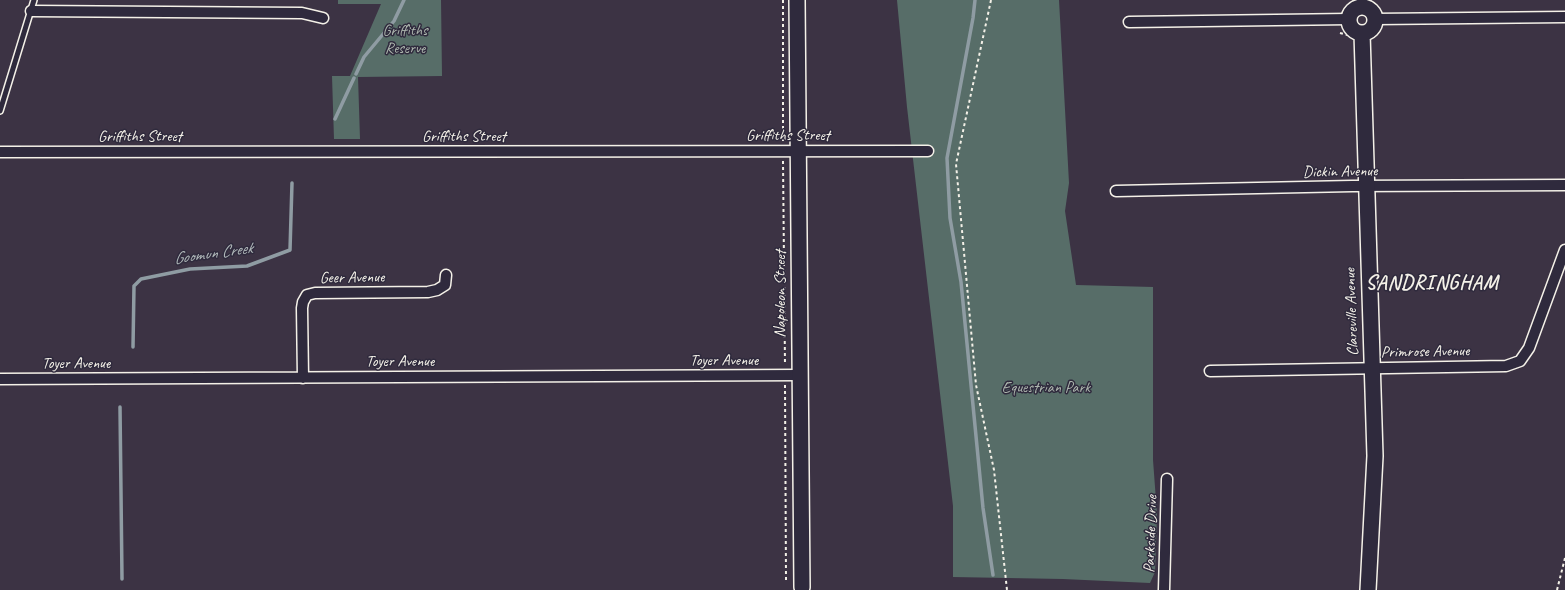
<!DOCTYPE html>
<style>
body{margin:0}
canvas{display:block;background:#3c3344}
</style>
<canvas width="1565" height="590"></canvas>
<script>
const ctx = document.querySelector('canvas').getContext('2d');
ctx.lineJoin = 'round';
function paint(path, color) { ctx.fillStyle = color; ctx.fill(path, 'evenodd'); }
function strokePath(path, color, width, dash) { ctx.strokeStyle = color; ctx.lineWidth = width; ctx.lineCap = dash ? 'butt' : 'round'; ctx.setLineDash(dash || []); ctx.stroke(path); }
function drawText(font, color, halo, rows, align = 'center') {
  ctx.font = font + ' Caveat,sans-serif'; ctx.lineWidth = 3; ctx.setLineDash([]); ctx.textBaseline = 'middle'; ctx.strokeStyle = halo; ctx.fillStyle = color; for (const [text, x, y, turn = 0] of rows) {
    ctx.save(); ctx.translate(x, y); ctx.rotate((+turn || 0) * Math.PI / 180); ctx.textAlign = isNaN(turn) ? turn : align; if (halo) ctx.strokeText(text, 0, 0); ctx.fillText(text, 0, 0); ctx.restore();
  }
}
paint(new Path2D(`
 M338,0H441L442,76L358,77L360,139H334L332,76H350L381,4H338Z
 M897,0H1059L1069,183L1065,211L1076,285L1153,287V460L1157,514L1155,572L1150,583L1063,579L953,577V506L907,107Z`), '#576d68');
strokePath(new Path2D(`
 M975,0L973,18L947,158L950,218L961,282L983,508L993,575
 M356,74L364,57L394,21L404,0
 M335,119L354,78
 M133,347L134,286L141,279L190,269L247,266L290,250L292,183
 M120,407L122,579`), '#8f9ca3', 3.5);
const lane = new Path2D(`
 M0,111L34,0`);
const street = new Path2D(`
 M31,11L302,13L323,18
 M1375,19L1565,17
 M1129,22L1349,19
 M0,152L928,151
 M1116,191L1352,186L1565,185
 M1210,371L1506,366L1520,361L1529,348L1565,250
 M303,378L302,308L303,302L307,295L315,293L428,292L437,290L445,285L446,275
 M0,379L799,375
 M1164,590L1167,479`);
const secondary = new Path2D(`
 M797,0L802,587
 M1349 20a13 13 0 1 1 26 0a13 13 0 1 1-26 0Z
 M1362,33L1375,456L1368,590`);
strokePath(lane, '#f4f1e8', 8);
strokePath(street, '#f4f1e8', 13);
strokePath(secondary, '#f4f1e8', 18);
strokePath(new Path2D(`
 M783,0V141
 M991,0L956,164L976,385L994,470L1007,590
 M1340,33L1347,35
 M783,161L785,365
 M785,385L786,581
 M1557,590L1565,558`), '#f4f1e8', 2, [3, 3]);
strokePath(lane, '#2f2a3d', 5);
strokePath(street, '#2f2a3d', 10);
strokePath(secondary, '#2f2a3d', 15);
drawText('16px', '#adb6ae', '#2f2a3d', [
 ["Griffiths",405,31],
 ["Reserve",405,49],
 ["Equestrian Park",1046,388]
]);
drawText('16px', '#f4f1e8', '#2f2a3d', [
 ["Griffiths Street",788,136],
 ["Griffiths Street",140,137],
 ["Griffiths Street",464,137],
 ["Dickin Avenue",1340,172,-1],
 ["Geer Avenue",352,278,-1],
 ["Napoleon Street",781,294,-90],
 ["Clareville Avenue",1352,312,-92],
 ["Primrose Avenue",1425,352,-1],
 ["Toyer Avenue",724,361],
 ["Toyer Avenue",400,362],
 ["Toyer Avenue",76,364],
 ["Parkside Drive",1151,534,-88]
]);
drawText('italic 17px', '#b1b9ba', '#2f2a3d', [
 ["Goomun Creek",213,254,-8]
]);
ctx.letterSpacing = '1px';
drawText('bold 20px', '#f4f1e8', '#2f2a3d', [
 ["SANDRINGHAM",1432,284]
]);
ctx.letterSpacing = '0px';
</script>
